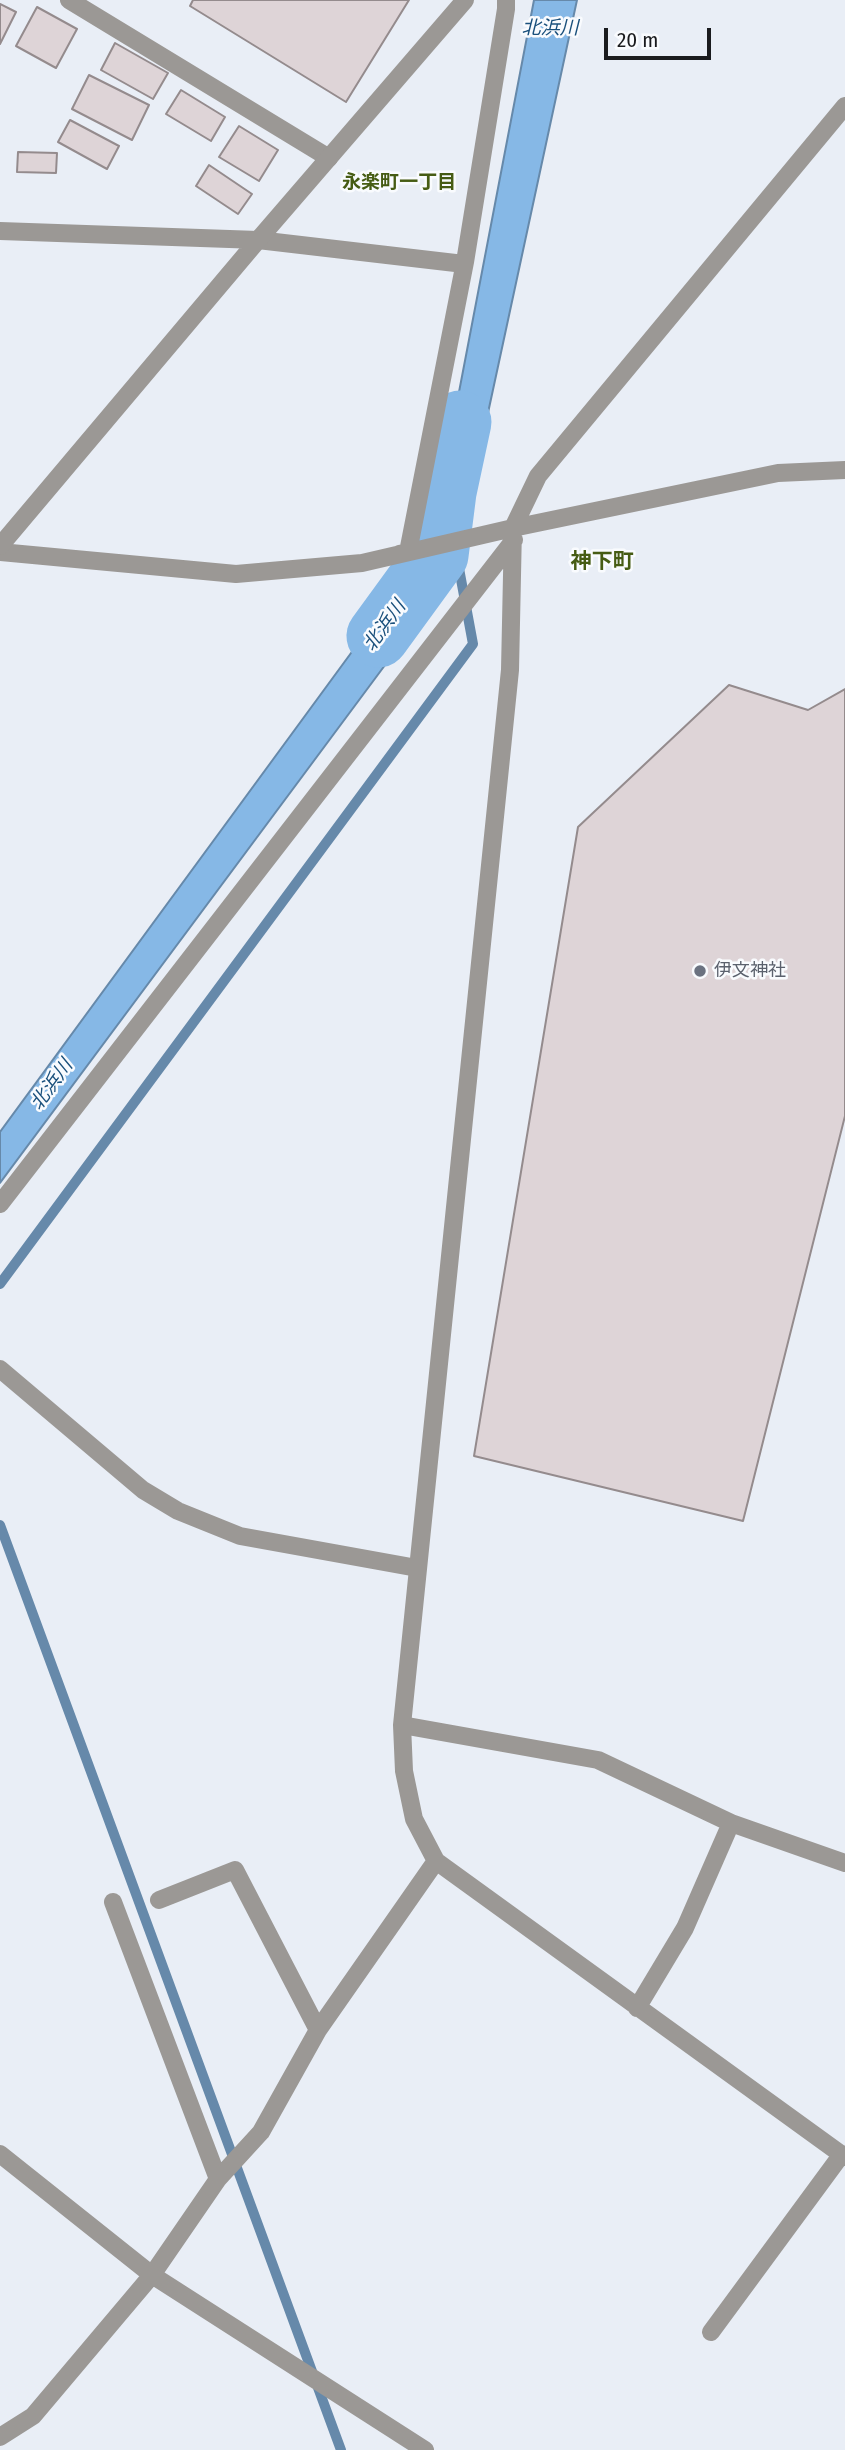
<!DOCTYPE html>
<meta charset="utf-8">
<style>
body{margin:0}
#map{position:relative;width:845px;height:2450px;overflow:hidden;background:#e9eef6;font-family:"Fira Sans Condensed",sans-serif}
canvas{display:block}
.scale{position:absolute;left:604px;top:28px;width:107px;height:32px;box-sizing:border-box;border:4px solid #1a1b1e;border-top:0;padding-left:9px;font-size:21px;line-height:24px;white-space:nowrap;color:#1a1b1e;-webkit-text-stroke:5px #f9fbfe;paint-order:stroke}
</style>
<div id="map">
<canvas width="845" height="2450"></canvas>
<div class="scale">20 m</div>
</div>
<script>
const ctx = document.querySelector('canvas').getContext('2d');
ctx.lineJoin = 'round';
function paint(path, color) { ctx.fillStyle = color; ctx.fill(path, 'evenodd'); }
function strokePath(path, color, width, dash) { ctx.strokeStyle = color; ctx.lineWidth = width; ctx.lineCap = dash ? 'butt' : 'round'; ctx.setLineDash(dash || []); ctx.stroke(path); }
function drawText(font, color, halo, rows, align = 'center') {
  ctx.font = font + ' "Fira Sans Condensed","Noto Sans JP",sans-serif'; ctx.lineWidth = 5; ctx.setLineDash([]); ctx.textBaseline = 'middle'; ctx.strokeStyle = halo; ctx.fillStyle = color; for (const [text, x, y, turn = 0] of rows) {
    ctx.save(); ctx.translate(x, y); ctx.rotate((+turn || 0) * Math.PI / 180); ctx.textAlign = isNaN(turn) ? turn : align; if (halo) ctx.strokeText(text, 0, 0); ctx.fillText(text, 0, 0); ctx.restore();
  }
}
const water = new Path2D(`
 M534,0H577L469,501L437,507Z
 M417,563L452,575L0,1183V1132Z`);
paint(water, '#86b8e6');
strokePath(water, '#6689aa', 2);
strokePath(new Path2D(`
 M0,1284L473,644L445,493
 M0,1525L341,2450`), '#6689aa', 10);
strokePath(new Path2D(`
 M378,636L437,555L445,492L460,422`), '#86b8e6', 63);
const building = new Path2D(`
 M193,0H409L346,102L190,6Z
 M0,4L16,12L0,44Z
 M37,7L77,29L56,68L16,46Z
 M115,43L168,73L153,99L101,70Z
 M89,75L149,105L132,140L72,109Z
 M181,90L225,117L211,141L166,114Z
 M70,120L119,146L107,169L58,142Z
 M239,126L278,150L259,181L219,157Z
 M18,152L57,153L56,173L17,172Z
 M209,165L252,194L238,214L196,186Z
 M729,685L808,710L845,689V1116L743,1521L474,1456L578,827Z`);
paint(building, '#ded4d7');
strokePath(building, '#948b8d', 2);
strokePath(new Path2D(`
 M69,0L329,158
 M845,106L538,476L513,528L510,670L402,1725L404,1771L414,1819L436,1861L845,2157
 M258,240L464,264
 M0,552L236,574L362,563L513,528L778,473L845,470
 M399,554L408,552L465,262L506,9V0
 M0,1204L514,540
 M0,1369L143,1490L178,1511L240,1536L417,1568
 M402,1725L598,1760L731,1823
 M159,1900L235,1870L318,2030
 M113,1902L218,2179
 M637,2008L685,1928L731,1823L845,1863
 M0,2154L152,2275L425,2450
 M711,2332L842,2154
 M0,2437L33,2416L152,2275L218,2179L261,2132L318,2030L436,1861`), '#9b9895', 18);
strokePath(new Path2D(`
 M0,231L258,240
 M0,546L258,240L465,0`), '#9b9895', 18);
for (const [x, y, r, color] of [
 [700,971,7,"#6b7280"]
]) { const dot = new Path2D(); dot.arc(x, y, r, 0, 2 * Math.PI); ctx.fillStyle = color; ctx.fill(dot); strokePath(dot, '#f9fbfe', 2.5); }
drawText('18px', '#5b616d', '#f9fbfe', [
 ["伊文神社",714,971]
], 'left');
drawText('italic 19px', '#1a507c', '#f9fbfe', [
 ["北浜川",550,29],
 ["北浜川",385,626,-54],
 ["北浜川",52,1085,-54]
]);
drawText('bold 19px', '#465c14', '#f9fbfe', [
 ["永楽町一丁目",399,183]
]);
drawText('bold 21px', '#465c14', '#f9fbfe', [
 ["神下町",602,562]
]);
</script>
